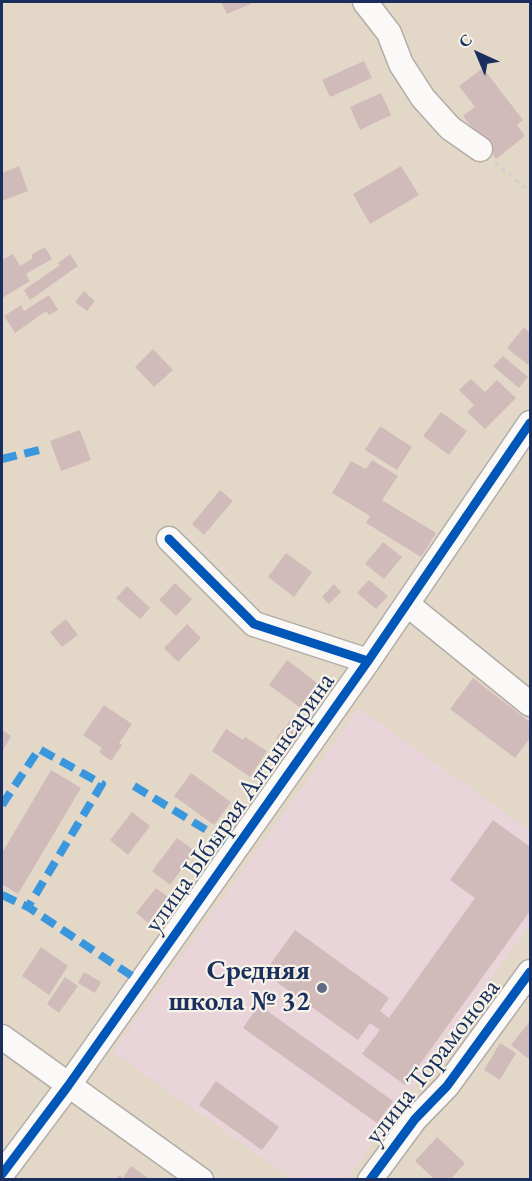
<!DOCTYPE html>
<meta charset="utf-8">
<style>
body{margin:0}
#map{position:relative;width:532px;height:1181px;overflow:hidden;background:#e3d8c7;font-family:"EB Garamond",serif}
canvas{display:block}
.frame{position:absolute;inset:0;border:3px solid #1b2f5e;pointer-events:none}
.north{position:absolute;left:448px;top:24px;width:60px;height:60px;-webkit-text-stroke:4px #f7f3e8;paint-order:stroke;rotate:316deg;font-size:16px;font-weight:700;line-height:24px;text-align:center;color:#1b2f5e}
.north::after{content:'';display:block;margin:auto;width:21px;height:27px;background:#1b2f5e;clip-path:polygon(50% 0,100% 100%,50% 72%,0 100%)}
</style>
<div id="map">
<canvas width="532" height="1181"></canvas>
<div class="frame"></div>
<div class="north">С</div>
</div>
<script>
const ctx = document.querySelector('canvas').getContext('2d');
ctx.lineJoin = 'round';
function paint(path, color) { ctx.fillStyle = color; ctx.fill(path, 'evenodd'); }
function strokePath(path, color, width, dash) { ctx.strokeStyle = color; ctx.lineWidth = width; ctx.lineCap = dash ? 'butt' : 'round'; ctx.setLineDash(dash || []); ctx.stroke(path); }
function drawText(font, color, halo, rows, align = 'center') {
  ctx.font = font + ' "EB Garamond",serif'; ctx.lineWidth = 4.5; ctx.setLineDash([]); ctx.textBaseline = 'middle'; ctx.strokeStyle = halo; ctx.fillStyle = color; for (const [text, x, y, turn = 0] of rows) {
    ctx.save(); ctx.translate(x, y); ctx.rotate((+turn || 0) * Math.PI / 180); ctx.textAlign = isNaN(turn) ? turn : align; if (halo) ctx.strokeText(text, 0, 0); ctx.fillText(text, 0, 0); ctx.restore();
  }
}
paint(new Path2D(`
 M359,708L530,831V924L347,1179H292L113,1052Z`), '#e8d4d9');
paint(new Path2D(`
 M221,2H255L227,14Z
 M364,61L372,78L330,97L322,80Z
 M483,68L523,120L517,125L525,136L496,159L463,116L475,107L459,86Z
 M381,93L391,115L360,130L350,107Z
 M19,166L28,191L2,201V173Z
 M401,166L419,195L370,224L353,194Z
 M45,247L52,259L26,274L30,281L2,298V260L13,254L20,266L33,258L31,255Z
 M70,254L78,266L30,300L24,290L60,265L58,263Z
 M84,291L95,301L87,311L75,302Z
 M49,295L58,310L49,315L46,311L15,333L4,316L21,305L24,311Z
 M524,327L530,333V362L528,365L507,348Z
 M153,349L173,370L154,387L135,367Z
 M503,356L528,377L519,388L493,366Z
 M471,379L485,392L497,380L516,398L485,429L467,412L474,405L459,390Z
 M441,412L467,431L449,455L423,436Z
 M380,426L412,447L397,470L365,450Z
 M80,430L91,460L61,471L50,441Z
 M372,460L398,476L382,500L436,533L421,557L366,523L370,516L332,493L351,461L366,469Z
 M220,490L233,501L204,535L192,524Z
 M383,542L402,557L384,579L365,564Z
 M286,553L312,572L294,597L268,577Z
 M369,580L388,596L376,609L357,593Z
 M175,583L192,599L176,616L159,600Z
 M334,584L341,592L329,604L322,597Z
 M127,586L150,608L140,619L116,598Z
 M66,619L78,635L62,647L50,632Z
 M187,624L201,638L178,662L164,648Z
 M287,660L320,685L302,709L269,685Z
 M473,678L530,722V738L515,758L450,709Z
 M104,705L132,724L119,743L122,745L111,761L99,752L102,748L83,735Z
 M292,718L302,727L287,746L276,738Z
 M226,729L243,740L245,737L267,751L250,777L212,751Z
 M2,730L11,736L2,752Z
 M51,770L81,788L18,894L2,884V853Z
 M191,773L231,802L214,825L174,796Z
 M132,812L150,826L128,855L110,840Z
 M493,820L530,847V911L405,1085L362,1054L380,1030L370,1023L358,1040L264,973L295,930L389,998L380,1011L389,1018L475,898L450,880Z
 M177,838L195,851L170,885L152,871Z
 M156,888L168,897L148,923L136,913Z
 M41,947L68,966L49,995L22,976Z
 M84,972L101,982L95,993L78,983Z
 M65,977L78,986L59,1013L47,1004Z
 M259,1005L393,1101L377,1123L243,1028Z
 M530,1021V1060L511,1045Z
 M500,1043L516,1053L500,1080L484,1070Z
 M216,1081L279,1127L262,1150L199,1105Z
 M437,1137L465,1163L450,1180H435L415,1161Z
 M131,1166L148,1178L147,1180H116L119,1175L123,1178Z`), '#d0bbba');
const minor = new Path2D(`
 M365,2L389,33L401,64L423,98L450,128L480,149
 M169,539L254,624L368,661
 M407,604L530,704
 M2,1037L201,1180
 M2,1174L68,1086L368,661L530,423
 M370,1180L415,1119L447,1086L530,972`);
strokePath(minor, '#b1aca5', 27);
strokePath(new Path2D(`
 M495,162L530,192`), '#d3d1cf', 3, [4.5, 4.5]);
strokePath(minor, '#fbf9f7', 24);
strokePath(new Path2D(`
 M2,459L39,450
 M134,786L236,848
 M2,805L39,749L102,784L28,907
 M2,895L28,907L141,982`), '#3a97de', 8, [15, 8]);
strokePath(new Path2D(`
 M169,539L254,624L368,661
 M2,1174L68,1086L368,661L530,423
 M370,1180L415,1119L447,1086L530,972`), '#0057b8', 9);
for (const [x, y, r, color] of [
 [322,988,6,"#616a83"]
]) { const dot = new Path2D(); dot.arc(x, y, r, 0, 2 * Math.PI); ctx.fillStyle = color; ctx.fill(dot); strokePath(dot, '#f7f3e8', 2); }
drawText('27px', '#1b2f5e', '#f7f3e8', [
 ["улица Ыбырая Алтынсарина",240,803,-55],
 ["улица Торамонова",433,1062,-52]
]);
drawText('bold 27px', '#1b2f5e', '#f7f3e8', [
 ["Средняя",310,972],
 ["школа № 32",310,1003]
], 'right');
</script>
